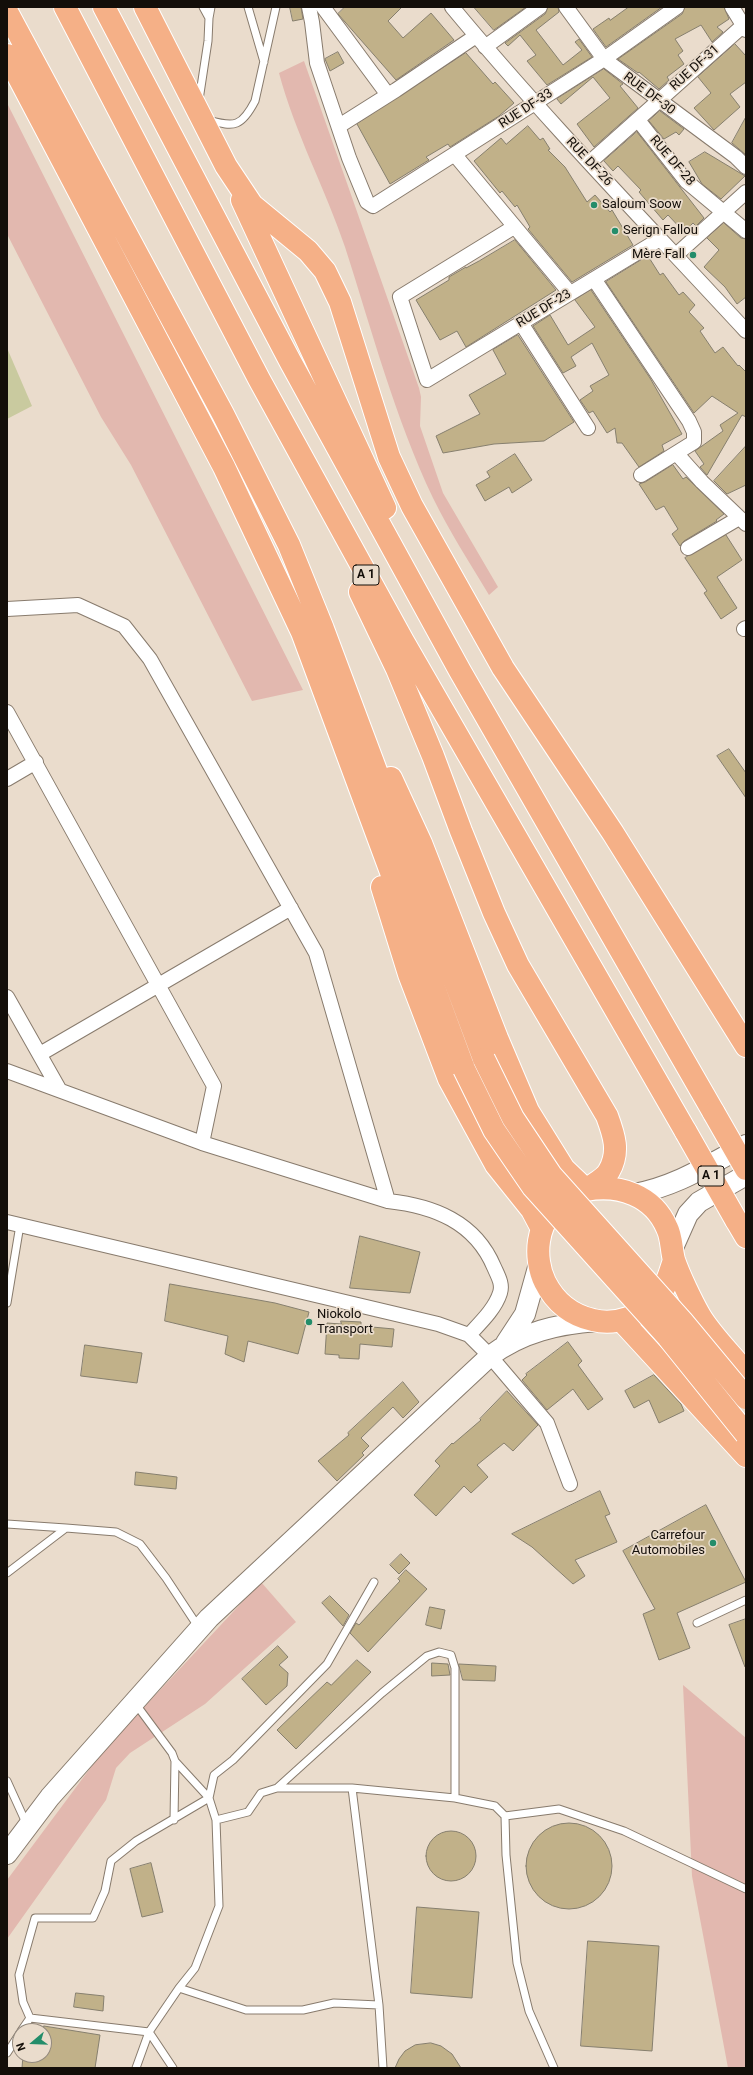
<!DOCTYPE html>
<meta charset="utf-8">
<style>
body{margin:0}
#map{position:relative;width:753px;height:2075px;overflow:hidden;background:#eadccc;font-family:Roboto,sans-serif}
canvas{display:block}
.frame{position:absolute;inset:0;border:8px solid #130e09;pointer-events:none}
.north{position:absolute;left:12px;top:2023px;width:40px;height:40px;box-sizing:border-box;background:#eadccc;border:1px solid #948a7e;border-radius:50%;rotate:251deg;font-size:11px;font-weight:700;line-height:16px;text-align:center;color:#130e09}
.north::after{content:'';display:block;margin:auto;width:14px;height:18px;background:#238d6a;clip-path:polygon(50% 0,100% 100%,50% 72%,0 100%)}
</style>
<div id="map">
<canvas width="753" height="2075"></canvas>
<div class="frame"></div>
<div class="north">N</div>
</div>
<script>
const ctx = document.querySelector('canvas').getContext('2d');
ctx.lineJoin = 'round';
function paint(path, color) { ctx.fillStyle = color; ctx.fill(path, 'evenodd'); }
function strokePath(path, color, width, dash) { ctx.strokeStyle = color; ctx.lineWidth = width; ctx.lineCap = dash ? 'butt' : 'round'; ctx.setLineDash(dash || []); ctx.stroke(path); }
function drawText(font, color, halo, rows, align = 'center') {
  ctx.font = font + ' Roboto,sans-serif'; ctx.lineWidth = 3.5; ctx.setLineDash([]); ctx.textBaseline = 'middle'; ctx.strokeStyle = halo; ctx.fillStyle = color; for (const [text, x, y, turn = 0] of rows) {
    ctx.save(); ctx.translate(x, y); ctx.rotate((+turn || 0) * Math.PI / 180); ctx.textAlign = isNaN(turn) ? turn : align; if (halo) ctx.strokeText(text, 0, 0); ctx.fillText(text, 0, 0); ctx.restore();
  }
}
paint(new Path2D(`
 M304,61L419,388L421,397L420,426L443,493L498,587L489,595C470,563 449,531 433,498C395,418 372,331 345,247C325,188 295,133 279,73Z
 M7,103L303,690L252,701L131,465L101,417L7,234Z
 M261,1582L296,1622L205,1704L130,1753L116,1768L106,1800L7,1939V1880L103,1751Z
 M683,1685L746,1738V2068H728L692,1876Z`), '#e2b8af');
paint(new Path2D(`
 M7,348L32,406L7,419Z`), '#c9ca9f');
const building = new Path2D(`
 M290,7H301L303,19L293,21Z
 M345,7H402L388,21L403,38L431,13L454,40L396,80L338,14Z
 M474,7H526L494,30Z
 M548,7H558L559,12L536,30L563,65L582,50L575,42L579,39L592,57L547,85L527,61L536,55L520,35L508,46L505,43L545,14Z
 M629,7H662L606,47L593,29L609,18L610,20Z
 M685,7H724L729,19L717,27L723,32L712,42L701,25L675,39L683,51L678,55L684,64L667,77L669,80L659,89L639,72L638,73L618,59L682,14Z
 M735,44L746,56V82L730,94L740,107L714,130L694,108L711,93L698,77Z
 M338,52L344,63L330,71L325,59Z
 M466,53L493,84L495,82L514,103L499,116L450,147L448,144L426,157L429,160L390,184L357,124Z
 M604,69L623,84L620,86L638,108L594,147L577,124L610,98L593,77L561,104L557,99Z
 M660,111L684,129L679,135L676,132L664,139L649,121Z
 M746,117V155L732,143Z
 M528,126L540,140L543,138L550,149L548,150L565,167L587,202L595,195L610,212L612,210L633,245L572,282L528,229L530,227L517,205L515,207L502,191L500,193L474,161L501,138L506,144Z
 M637,132L704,218L696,226L693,223L684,232L668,215L663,220L639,192L641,190L618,166L613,171L604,161Z
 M705,152L745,176L721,199L702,184L689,162Z
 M724,223L741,238L746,239V297L737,304L725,287L704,267L719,250L707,238Z
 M515,240L556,290L466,347L457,331L440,340L416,300L449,280V277L466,267V268L479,261Z
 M648,256L660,275L663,273L679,295L683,292L695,305L689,312L704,328L700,331L715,353L723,347L738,366L739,365L746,372V417L742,415L707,475L700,467L704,464L695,451L723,431L720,425L738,413L712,396L694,413L606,282Z
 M591,290L650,378L682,434L662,445L664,451L639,467L622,443H617L615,428L607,433L593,411L589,413L580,400L593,391L590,386L609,375L592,343L571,357L576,366L563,373L533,326L550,315L568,345L595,327L575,300Z
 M518,335L574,422L544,441L494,444L443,453L436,436L480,414L469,395L506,374L493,350Z
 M746,446V485L727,494L714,481Z
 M515,454L532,480L512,493L509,487L485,501L476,485L490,477L487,472Z
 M673,465L683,479L686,477L724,514L716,520L717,521L684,541L680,546L672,534L678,529L664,506L656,510L639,484L645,482Z
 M726,535L742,560L717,577L737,608L721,619L704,593L707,591L685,558Z
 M729,749L746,773V798L717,756Z
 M360,1236L420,1252L410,1293L350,1288Z
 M170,1284L275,1303L309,1312L298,1354L248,1341L244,1362L225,1354L228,1336L165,1321Z
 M341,1321L361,1322V1326L394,1329L392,1347L360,1344L359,1359L339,1358V1355L325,1354L327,1323L341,1324Z
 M568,1342L582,1361L578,1365L603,1399L588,1410L573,1389L547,1410L522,1380L527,1375L526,1374Z
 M85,1345L142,1353L137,1383L81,1376Z
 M654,1375L681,1404L684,1411L659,1423L649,1400L634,1408L625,1391Z
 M403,1382L419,1402L403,1418L393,1407L361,1438L369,1446L362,1453L364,1455L337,1481L318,1461L349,1435L348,1433Z
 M507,1391L538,1425L513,1451L504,1443L477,1465L488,1477L471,1493L464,1486L436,1516L414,1495L440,1466L435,1461L452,1443L453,1444L481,1420L480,1419Z
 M136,1472L177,1477L176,1489L135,1485Z
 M600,1491L610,1514L605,1516L617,1542L575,1560L585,1576L573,1584L532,1547L512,1534Z
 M706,1505L746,1582L677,1613L690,1648L659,1660L643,1614L655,1609L623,1551Z
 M401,1554L410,1563L399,1574L390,1565Z
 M406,1570L427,1589L368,1652L350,1633L356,1623L359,1625L400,1581L398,1579Z
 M330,1596L349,1615L343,1626L322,1603Z
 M430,1607L445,1610L441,1629L426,1625Z
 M746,1619V1667H745L729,1625Z
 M278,1646L288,1657L279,1665L288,1673L287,1686L266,1705L242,1679Z
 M357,1660L371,1672L296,1749L277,1730L327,1682L331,1685Z
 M432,1663L448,1664L450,1675L432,1676Z
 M459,1664L496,1666L495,1681L463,1680Z
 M526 1866a43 43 0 1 1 86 0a43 43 0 1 1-86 0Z
 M426 1856a25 25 0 1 1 50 0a25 25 0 1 1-50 0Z
 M151,1863L163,1912L142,1917L130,1869Z
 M417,1907L479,1912L472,1998L411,1993Z
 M588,1941L659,1946L652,2051L581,2046Z
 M76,1993L104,1996L103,2011L74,2007Z
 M44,2026L100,2035L95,2068H22L23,2055H44Z
 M431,2043L441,2046L452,2054L461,2068H395L399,2059L405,2051L415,2045Z`);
paint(building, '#c1b189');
strokePath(building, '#867f6e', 1);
const lane = new Path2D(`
 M248,7L264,62
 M209,18L211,7
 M199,100L208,41L209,18L203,7
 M209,120C235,128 242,126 255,101L276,7
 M7,1303L20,1225
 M7,1524L66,1528
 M7,1573L66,1528L116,1532L140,1544L166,1578L199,1628
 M697,1623L746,1600
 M135,1703L172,1753L175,1761L209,1798L216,1820L219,1906L195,1968L179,1988L149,2032L136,2068
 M7,1781L27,1825
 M277,1788L382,1693L427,1656L439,1652L451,1655L455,1668V1798
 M352,1788L379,2005L383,2068
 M505,1816L559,1809L624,1831L746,1889
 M174,1820L175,1761
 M216,1820L248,1812L261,1793L277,1788H352L455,1798L495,1806L505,1816L506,1855L517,1963L529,2011L554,2068
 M179,1988L246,2010H303L334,2003L379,2005
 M30,2018L23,2002L19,1975L35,1918H93L105,1891L111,1861L136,1841L209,1798L214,1775L233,1760L327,1664L374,1582
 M30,2018L149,2032
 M21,2031L30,2018
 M149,2032L173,2068
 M7,2053L20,2033`);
const street = new Path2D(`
 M309,7L312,22L317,63L349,158L367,202L373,206L604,59L677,7
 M323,7L388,95
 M452,7C545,119 647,224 746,331
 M566,7L604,59L736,157L746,167
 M732,7L746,30
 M485,47L540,7
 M638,120L686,181L746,231
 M339,126L396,90L476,36
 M455,155L570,293
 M590,162L746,23
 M514,227L400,297L427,380L660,239
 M676,255L746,192
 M594,279L689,421L694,432V442L641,475
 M521,323L588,428
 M677,454L702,482L746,524
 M688,548L739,518
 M7,609L78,605L124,626L150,659L316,953L388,1201
 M744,629L746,628
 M7,712L214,1086L202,1143
 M7,779L36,762
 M7,997L59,1089
 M40,1054L291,908
 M7,1071L202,1143L388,1201C434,1206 475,1222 494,1267C498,1276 503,1284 500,1293C495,1309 480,1323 469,1335
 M7,1222L438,1324L469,1335L490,1356L547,1423L570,1484`);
const secondary = new Path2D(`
 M634,1194C677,1186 708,1165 746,1145
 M672,1250L688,1214L699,1202L746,1175
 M506,1343L525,1314L539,1264
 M7,1854L50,1797L209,1618L490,1356C522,1332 558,1324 597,1321`);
const highway = new Path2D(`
 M65,7L259,379L403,641L686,1132
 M104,7L290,361L460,671L714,1113
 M145,7L226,166L252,205L308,251L325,271L340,302L389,457L412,506L503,668L613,833L746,1046
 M7,12L223,414L289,545L323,629L484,1059
 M7,55L224,467L302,632L464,1069
 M242,200L385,508
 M360,592L397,669L433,756L461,831L494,913L518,965L607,1116C614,1135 620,1152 609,1171C606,1177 599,1181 593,1185C568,1202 544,1206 539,1241C537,1254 539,1270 545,1282C555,1302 571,1315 593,1320C616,1326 641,1316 657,1299C666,1288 670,1273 674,1260
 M391,778L421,843L497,1038L528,1111L564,1169L586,1190
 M382,887L409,974L449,1079L496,1165L532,1210L541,1227
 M586,1190C619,1184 653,1195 667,1228C672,1238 671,1249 674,1260C679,1275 692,1302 700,1316C712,1336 731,1354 746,1373
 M736,1220L746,1237
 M621,1320L746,1456`);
strokePath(lane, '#887b6d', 9);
strokePath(street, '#887b6d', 16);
strokePath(secondary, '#887b6d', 22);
strokePath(highway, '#fff', 24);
strokePath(lane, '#fff', 7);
strokePath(street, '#fff', 14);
strokePath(secondary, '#fff', 20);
strokePath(highway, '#f5b087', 22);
const highwayBridge = new Path2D(`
 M484,1059L513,1118L551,1175L682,1321L746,1398
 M464,1069L494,1130L533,1187L668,1337L746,1434
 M714,1113L746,1169
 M686,1132L736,1220`);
strokePath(highwayBridge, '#fff', 24, []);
strokePath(highwayBridge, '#f5b087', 22);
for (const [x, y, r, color] of [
 [594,205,4,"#238d6a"],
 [615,231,4,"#238d6a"],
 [693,255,4,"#238d6a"],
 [309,1322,4,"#238d6a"],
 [713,1543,4,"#238d6a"]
]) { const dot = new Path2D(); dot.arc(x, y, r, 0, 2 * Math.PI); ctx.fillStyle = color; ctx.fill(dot); strokePath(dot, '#eadccc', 1.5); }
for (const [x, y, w] of [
 [366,575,26],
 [711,1176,26]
]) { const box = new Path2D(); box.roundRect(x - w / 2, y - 10, w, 20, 3); ctx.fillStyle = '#eadccc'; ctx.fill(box); strokePath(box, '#130e09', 1); }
drawText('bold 12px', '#130e09', null, [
 ["A 1",366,575],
 ["A 1",711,1176]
]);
drawText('13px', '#130e09', '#eadccc', [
 ["RUE DF-31",695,68,-42],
 ["RUE DF-30",649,94,37],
 ["RUE DF-33",526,109,-33],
 ["RUE DF-28",672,161,49],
 ["RUE DF-26",589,162,47],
 ["RUE DF-23",544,309,-31]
]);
drawText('13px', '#130e09', '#eadccc', [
 ["Saloum Soow",602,205],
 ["Serign Fallou",623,231],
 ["Mère Fall",685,255,"right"],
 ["Niokolo",317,1315],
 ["Transport",317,1330],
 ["Carrefour",705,1536,"right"],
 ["Automobiles",705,1551,"right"]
], 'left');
</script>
